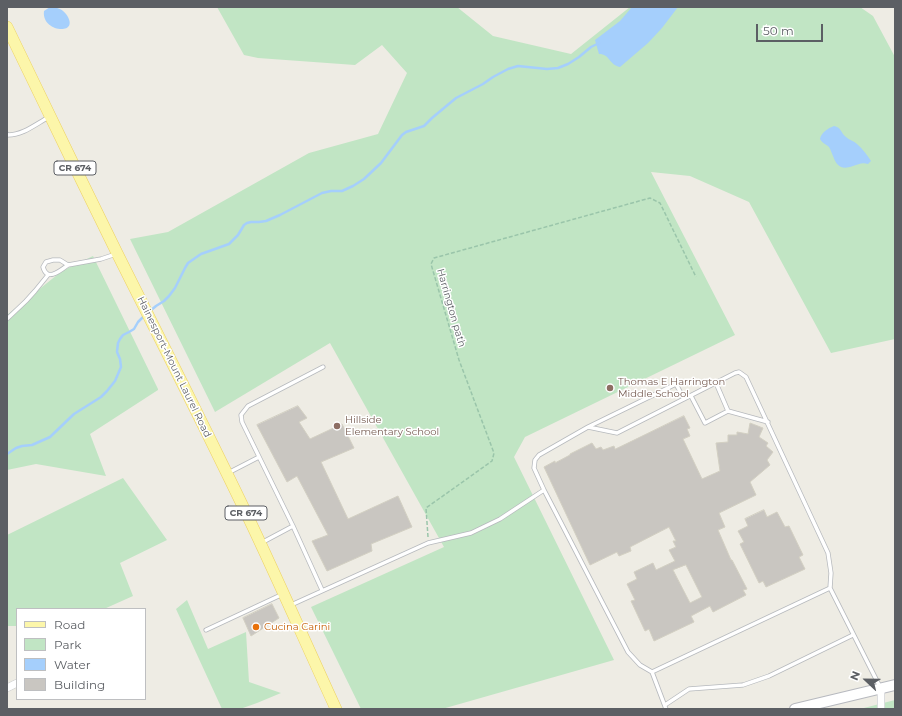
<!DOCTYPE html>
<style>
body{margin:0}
#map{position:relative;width:902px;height:716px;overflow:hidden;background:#eeece4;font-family:Montserrat,sans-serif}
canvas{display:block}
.frame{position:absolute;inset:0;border:8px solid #5c5f64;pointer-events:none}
.legend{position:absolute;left:16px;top:608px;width:130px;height:92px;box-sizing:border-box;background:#fff;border:1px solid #bebfc1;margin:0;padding:5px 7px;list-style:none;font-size:12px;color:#5c5f64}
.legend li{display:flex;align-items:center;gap:8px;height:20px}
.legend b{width:20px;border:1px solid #bebfc1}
.north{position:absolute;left:846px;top:660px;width:40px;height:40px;-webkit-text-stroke:3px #fff;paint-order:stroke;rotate:292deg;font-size:11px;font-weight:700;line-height:16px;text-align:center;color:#5c5f64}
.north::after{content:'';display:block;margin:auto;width:14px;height:18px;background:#5c5f64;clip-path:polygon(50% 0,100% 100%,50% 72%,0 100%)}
.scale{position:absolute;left:756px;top:24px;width:67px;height:18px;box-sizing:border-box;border:2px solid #5c5f64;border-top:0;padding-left:5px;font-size:12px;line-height:14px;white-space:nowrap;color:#5c5f64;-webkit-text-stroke:3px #fff;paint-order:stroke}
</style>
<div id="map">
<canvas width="902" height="716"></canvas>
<div class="frame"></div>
<ul class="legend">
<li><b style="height:5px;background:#fcf6aa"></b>Road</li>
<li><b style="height:11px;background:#c1e5c4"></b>Park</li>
<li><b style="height:11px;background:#a5cffc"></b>Water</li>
<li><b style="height:11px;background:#c9c6c1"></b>Building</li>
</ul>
<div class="north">N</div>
<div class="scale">50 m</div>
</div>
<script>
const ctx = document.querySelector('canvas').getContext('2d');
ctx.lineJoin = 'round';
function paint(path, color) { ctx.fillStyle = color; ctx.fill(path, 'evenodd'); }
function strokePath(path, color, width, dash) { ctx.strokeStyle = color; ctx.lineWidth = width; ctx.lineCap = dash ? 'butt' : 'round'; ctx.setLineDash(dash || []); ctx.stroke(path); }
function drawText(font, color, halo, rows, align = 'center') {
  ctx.font = font + ' Montserrat,sans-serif'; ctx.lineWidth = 3; ctx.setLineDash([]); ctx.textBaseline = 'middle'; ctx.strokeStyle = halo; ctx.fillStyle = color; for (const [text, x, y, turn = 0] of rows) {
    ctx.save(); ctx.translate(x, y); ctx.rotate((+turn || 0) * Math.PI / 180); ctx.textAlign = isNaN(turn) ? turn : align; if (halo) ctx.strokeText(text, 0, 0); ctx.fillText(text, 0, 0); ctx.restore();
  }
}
paint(new Path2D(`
 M217,7H457L493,36L571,54L630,7H860L873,16L895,57V339L831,353L749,202L690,176L651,172L735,335L525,437L514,457L614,660L442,709H361L311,607L444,547L330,343L215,412L130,239L168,232L309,153L378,134L407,73L382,45L355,65L258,58L244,55Z
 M93,256L158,389V390L90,434L106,476L36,464L7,470V315L62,271Z
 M123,478L167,540L120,563L133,596L104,609H17V626H7V535Z
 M187,600L208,649L246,632L249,682L281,693L257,703L240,709H222L176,609Z
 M895,700V709H860Z`), '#c1e5c4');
paint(new Path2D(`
 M50,7C57,7 62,9 66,14C82,36 41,33 44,11Z
 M632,7H678L662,28L648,43L620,67C609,65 610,54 599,54L595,40L620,21Z
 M834,126C842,128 840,132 846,137C849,140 854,141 857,144C863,149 867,155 871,161L868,164C862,162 859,164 853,166C842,170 837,167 833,156C832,154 831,150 829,147C826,144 823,144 820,139C821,133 828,128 834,126Z`), '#a5cffc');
strokePath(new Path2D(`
 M150,311L156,306L164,301L169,296L175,288L185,268L188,263L201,254L229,244L238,235L244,225L247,223L251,222H259L266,221L280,215L322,193L331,191H342L353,186L364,179L381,163L402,135L406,132L424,126L432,118L456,98L483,84L493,77L508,69L518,66L547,69L558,68L568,64L579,57L591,47L599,43
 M7,454L16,448L22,446L32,445L50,437L74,414L101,397L107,391L115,381L121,367L120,359L117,352L118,343L120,339L123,335L129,332L134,329L138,322L145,315`), '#a5cffc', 2.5);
const building = new Path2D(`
 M298,406L307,418L299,422L310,439L342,424L354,448L321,462L348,519L398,496L412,527L371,544L372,551L327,571L312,541L328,535L297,476L287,482L257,425Z
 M684,416L690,428L687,429L690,436L683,439L702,479L720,471L716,443L728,442V435H737V432L748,434L750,423L763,428L759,437L768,443L766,446L773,452L767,460L770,465L750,482L756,495L719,513L725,527L718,530L731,560H732L747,589L743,590L746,595L713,612L710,606L691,616L694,622L654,641L649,629L645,631L631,601L635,600L627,584L637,579L634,572L653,563L656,570L675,561L669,550L676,547L673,541H676L669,527L630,547L631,551L619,556L617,552L590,565L544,467L555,461V463L570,455V454L592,443L596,449L601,447L603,450L614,446L615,449ZM686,565L702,597L690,603L673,570Z
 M764,510L767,517L777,512L785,527L789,526L803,555L799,557L805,569L766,587L763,581L759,583L740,544L744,542L738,531L748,526L745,519Z
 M272,604L279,618L251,636L243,618Z`);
paint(building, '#c9c6c1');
strokePath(building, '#d2cfc2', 1);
const lane = new Path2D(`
 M7,134L8,135C23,135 36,124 49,117
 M68,265C60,271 47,282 43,267L46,262L53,260H60L68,265L101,259L116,254
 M7,319L26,301L35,291L48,275
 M716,383L728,411L768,422
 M691,396L705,423L728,411
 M588,427L676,384L684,399
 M228,473L259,457
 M544,490L534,468L535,460L539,455L588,427L617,433L735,373L739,372L746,377L828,553L831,573L830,588
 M263,542L293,526
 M322,590L293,526L242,422L241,415L248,406L323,367
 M291,605L428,543L471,533L500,519L544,490L628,652L640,665L652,672L830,588L880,687
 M206,630L283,594
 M652,672L666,709
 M665,705L689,689L743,685L769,676L853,635`);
const street = new Path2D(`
 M7,688L17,683
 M881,688V709`);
const secondary = new Path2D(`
 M795,709L895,685`);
const primary = new Path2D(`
 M7,27C43,102 80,178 117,253C161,341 206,429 249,519C279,582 307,646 336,709`);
strokePath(lane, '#b6b9bd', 5);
strokePath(street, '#b6b9bd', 8);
strokePath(secondary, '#b7b9bf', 12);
strokePath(primary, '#edd05e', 12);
strokePath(new Path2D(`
 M428,537L426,508L492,461L494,453L459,360L431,264L434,258L650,198L660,203L696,277`), '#9ac5aa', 1.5, [4, 2]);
strokePath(lane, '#fff', 3.5);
strokePath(street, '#fff', 7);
strokePath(secondary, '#fff', 10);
strokePath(primary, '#fcf6aa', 11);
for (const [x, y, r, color] of [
 [610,388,4,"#8d6e63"],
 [337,426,4,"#8d6e63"],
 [256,627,4,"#e8710a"]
]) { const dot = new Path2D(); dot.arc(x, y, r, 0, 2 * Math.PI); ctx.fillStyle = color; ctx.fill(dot); strokePath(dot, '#fff', 1.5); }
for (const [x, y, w] of [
 [75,168,42],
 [246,513,42]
]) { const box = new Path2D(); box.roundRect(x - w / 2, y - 7, w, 14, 3); ctx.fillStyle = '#fff'; ctx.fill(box); strokePath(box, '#5c5f64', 1); }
drawText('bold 9px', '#5c5f64', null, [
 ["CR 674",75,168],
 ["CR 674",246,513]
]);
drawText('10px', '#5c5f64', '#fff', [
 ["Harrington path",451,308,74],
 ["Hainesport-Mount Laurel Road",174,367,64]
]);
drawText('10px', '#785e54', '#fff', [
 ["Thomas E Harrington",618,382],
 ["Middle School",618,394],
 ["Hillside",345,420],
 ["Elementary School",345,432]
], 'left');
drawText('10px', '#c56008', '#fff', [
 ["Cucina Carini",264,627]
], 'left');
</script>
